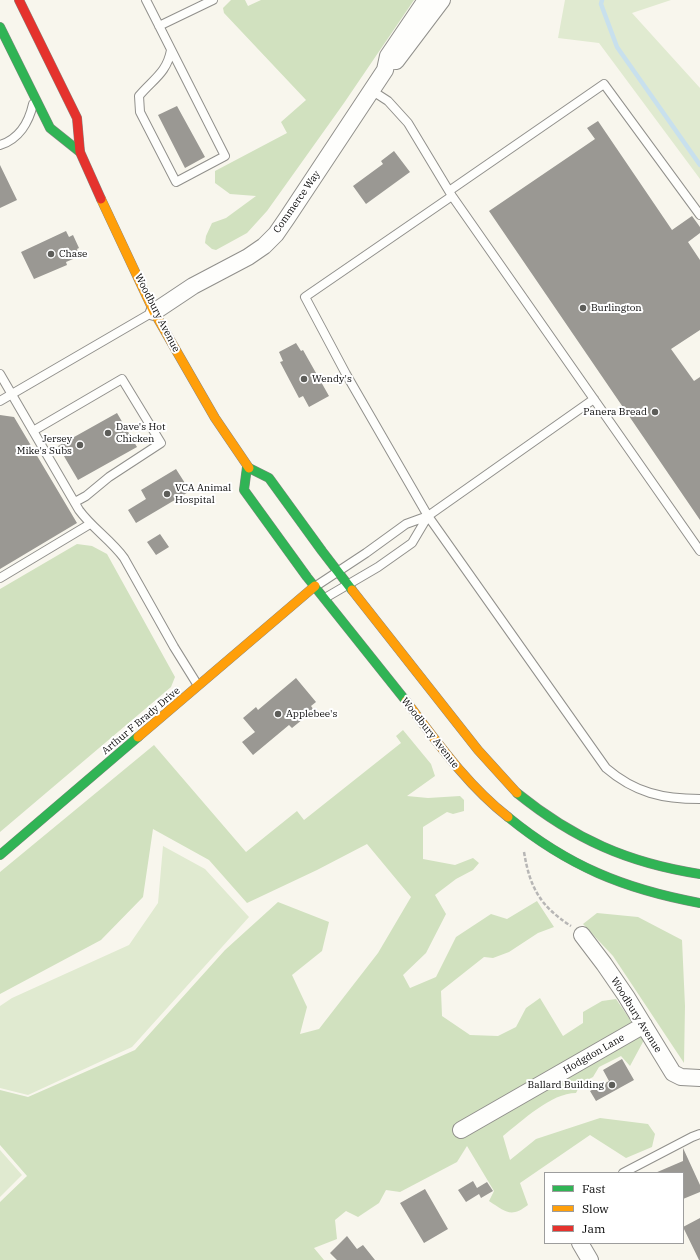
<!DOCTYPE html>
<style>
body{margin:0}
#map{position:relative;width:700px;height:1260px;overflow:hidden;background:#f8f6ed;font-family:"IBM Plex Serif",serif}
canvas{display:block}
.legend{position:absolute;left:544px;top:1172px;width:140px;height:72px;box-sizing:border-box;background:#fff;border:1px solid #9d9d9d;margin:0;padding:5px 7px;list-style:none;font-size:12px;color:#0a0a0a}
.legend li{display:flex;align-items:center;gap:8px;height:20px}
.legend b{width:20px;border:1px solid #9d9d9d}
</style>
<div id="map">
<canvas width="700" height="1260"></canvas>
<ul class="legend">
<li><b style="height:5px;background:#30b455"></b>Fast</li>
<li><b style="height:5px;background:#ff9f0a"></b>Slow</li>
<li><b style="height:5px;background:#e5322d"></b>Jam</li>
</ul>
</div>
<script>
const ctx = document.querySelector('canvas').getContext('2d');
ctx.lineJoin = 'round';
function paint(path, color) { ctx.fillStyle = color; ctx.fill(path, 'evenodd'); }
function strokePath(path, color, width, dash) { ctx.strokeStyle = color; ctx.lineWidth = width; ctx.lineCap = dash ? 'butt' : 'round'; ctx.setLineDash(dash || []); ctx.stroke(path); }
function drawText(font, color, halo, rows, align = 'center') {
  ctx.font = font + ' "IBM Plex Serif",serif'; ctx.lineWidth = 4; ctx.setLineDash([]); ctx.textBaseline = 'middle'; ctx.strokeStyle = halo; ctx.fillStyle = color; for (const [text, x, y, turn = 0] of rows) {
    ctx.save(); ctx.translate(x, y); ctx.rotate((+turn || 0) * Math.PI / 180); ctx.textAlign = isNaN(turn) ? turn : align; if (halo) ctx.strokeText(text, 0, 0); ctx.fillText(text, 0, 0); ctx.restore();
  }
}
paint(new Path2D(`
 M565,0H671L632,13L700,88V179L599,43L558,38Z
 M163,846L205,869L249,917L132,1047L28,1095L0,1088V1006L12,998L129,945L158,903Z
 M0,1150L22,1175L0,1197Z`), '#e0ead0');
paint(new Path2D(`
 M231,0H245L248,6L261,0H414L344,103L267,211L247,233L216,250L212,249L205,243L206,236L212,223L226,218L256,196L230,194L215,183V171L287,133L281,122L306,100L224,13L223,8Z
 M77,544L92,546L107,554L175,677L171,687L0,832V589Z
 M403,730L431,764L435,776L407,796L428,798L460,796L464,800V811L453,814L447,812L423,827V859L455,865L473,858L479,863L473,870L456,879L435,895L446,914L426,953L403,975L410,988L436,977L456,937L491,914L507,919L537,901L554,927L538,933L509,952L493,958L484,957L441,991L442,1016L470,1035L498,1036L516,1027L526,1008L540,998L563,1036L583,1023V1012L602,1001L616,999L644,1040L630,1066L621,1056L599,1067L593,1077L581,1083L576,1093C551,1093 522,1121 503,1136L510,1160L536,1139L600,1118L648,1124L655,1134L652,1147L626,1158L590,1135L520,1183L528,1205C511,1218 506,1212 489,1201L494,1191L467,1146L457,1162L400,1192L386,1190L379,1203L358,1217L346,1211L335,1220L337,1239L314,1248L324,1260H0V1202L27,1176L0,1145V1090L28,1097L135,1050L225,950L278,902L329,922L322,951L292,975L307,1007L300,1034L319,1029L378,953L411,897L367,844L317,870L247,903L209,860L153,829L143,897L101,940L0,994V872L154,745L246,852L297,811L304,820L401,743L396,736Z
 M597,913L638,917L682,940L685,1006L684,1063L613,956L583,924Z`), '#d1e1bf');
strokePath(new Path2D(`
 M602,0L601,4L617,47L700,165`), '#c8e0ed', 4.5);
paint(new Path2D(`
 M177,106L205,157L185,168L158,115Z
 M598,121L672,230L692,216L700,227V233L688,242L700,260V330L671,349L694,381L700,377V520L489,211L595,139L587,128Z
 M394,151L410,172L366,204L353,186L383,164L381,161Z
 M0,165L17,200L0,208Z
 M66,231L69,237L73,235L79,248L77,249L80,256L66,262L67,265L34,279L21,252Z
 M296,343L301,351L303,350L329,396L309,407L303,396L299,398L280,362L283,361L279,352Z
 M117,413L137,447L78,480L58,446Z
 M0,415L14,417L77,523L0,569Z
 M176,469L190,491L136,523L128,510L146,499L141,490Z
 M160,534L169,547L156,555L147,542Z
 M296,678L316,702L311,706L314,710L292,728L289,725L253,755L242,742L255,732L243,718L256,707L258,710Z
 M622,1059L634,1080L596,1101L590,1091L609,1081L603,1070Z
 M683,1148L700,1185V1192L683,1199V1173H655L683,1161Z
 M473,1181L477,1188L487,1182L493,1191L481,1198L479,1194L466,1202L458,1190Z
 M425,1189L448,1229L424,1243L400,1203Z
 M700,1218V1260H699L683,1227Z
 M347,1236L357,1249L363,1245L375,1260H337L330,1253Z`), '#9a9893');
const lane = new Path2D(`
 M146,0L225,156L176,182L140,112L139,96C152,80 167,73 171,50
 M159,26L213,0
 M371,90L388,101L408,123L452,196L700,551
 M0,145C19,139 29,122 33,104
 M449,191L604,84L700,215
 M452,196L305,297L346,374L428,516L606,768C635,793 663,799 700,799
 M0,374L79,510C92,528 111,540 124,558L174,647L197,684
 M0,401L153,312
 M33,431L122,379L161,443L109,477L86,496L75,502
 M0,578L90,524
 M316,586L366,553L406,524L428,516L594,399
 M325,598L378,567L412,543L428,516
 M623,1173L692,1137L700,1134`);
const street = new Path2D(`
 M396,61L442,0
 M154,312L193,286L248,257L264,246L276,234L287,218L385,70L388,56L426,0
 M582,935L604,964L626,996L673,1073L681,1077L700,1078
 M461,1130L644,1025
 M580,1243L590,1260`);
const fast = new Path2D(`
 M0,27L50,128L80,152
 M247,467L244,490L307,577L406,701
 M249,468L269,478L322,551L352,590
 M517,793C574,839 628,863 700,874
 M508,817C568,866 624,889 700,903
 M0,855L138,737`);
const slow = new Path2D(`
 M101,199L154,312L215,418L249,468
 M352,590L478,750L517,793
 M406,701C437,742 467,785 508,817
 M138,737L315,586`);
const jam = new Path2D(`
 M19,0L77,118L80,152L101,199`);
strokePath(lane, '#91908c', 10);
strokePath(street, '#91908c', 18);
strokePath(fast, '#888783', 10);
strokePath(slow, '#888783', 10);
strokePath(jam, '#888783', 10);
strokePath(new Path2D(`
 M524,852C530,888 540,906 571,926`), '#b7b6b5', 2.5, [4, 2]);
strokePath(lane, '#fefefc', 8);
strokePath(street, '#fefefc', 16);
strokePath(fast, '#30b455', 9);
strokePath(slow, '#ff9f0a', 9);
strokePath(jam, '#e5322d', 9);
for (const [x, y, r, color] of [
 [51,254,4,"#5d5d59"],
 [583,308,4,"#5d5d59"],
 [304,379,4,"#5d5d59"],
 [655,412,4,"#5d5d59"],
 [108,433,4,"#5d5d59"],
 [80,445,4,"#5d5d59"],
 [167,494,4,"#5d5d59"],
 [278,714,4,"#5d5d59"],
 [612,1085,4,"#5d5d59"]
]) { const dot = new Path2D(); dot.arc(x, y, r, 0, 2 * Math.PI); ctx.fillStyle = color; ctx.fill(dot); strokePath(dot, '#fff', 1.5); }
drawText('10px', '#0a0a0a', '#fff', [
 ["Commerce Way",297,202,-55],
 ["Woodbury Avenue",157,313,63],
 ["Arthur F Brady Drive",141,721,-40],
 ["Woodbury Avenue",430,733,52],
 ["Woodbury Avenue",636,1015,58],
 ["Hodgdon Lane",594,1054,-30]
]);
drawText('10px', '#0a0a0a', '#fff', [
 ["Chase",59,254],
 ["Burlington",591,308],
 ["Wendy's",312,379],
 ["Panera Bread",647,412,"right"],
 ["Dave's Hot",116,427],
 ["Chicken",116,439],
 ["Jersey",72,439,"right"],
 ["Mike's Subs",72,451,"right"],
 ["VCA Animal",175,488],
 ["Hospital",175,500],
 ["Applebee's",286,714],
 ["Ballard Building",604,1085,"right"]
], 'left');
</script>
